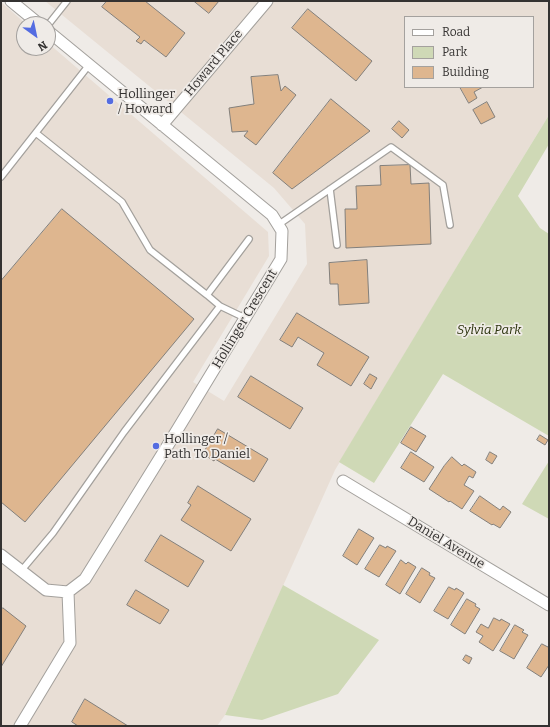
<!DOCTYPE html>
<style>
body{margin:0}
#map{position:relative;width:550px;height:727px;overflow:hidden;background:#efebe7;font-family:Bitter,serif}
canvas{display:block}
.frame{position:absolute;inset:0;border:2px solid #343231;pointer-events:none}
.legend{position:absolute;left:404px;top:16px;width:130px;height:72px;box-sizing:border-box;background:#efebe7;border:1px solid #a4a19e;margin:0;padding:5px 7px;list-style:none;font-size:12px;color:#343231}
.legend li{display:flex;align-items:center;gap:8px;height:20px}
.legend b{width:20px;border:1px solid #a4a19e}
.north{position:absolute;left:16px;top:16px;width:40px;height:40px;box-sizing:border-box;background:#efebe7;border:1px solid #a4a19e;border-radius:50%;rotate:147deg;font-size:11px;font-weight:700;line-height:16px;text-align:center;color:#343231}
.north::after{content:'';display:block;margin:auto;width:14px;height:18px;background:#546ce1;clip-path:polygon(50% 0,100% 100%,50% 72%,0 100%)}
</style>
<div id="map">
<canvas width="550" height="727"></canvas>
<div class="frame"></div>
<ul class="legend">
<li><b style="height:5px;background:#fff"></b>Road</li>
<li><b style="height:11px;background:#cfd9b6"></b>Park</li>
<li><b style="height:11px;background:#deb68f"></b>Building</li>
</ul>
<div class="north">N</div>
</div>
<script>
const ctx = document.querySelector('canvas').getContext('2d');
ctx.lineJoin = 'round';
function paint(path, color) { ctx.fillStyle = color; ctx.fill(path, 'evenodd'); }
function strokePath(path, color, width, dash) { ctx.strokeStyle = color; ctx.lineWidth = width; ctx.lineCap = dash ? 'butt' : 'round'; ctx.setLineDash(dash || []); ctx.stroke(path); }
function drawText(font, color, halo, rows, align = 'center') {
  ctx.font = font + ' Bitter,serif'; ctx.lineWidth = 3.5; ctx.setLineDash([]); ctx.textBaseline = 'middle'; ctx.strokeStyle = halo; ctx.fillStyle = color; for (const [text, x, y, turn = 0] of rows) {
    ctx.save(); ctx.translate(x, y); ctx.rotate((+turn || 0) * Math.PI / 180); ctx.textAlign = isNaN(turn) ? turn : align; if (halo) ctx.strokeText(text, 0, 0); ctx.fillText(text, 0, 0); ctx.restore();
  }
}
paint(new Path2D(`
 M45,1H549V115L492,208L335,470L225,715L217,726H1V2L26,24H24V48H48V43L268,232L269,256L193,382L224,401L307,264L305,224L274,188ZM405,17H533V87H405Z`), '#e8ded5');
paint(new Path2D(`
 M549,115V144L518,196L540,228L549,234V436L443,374L374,483L339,462L492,208Z
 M549,461V519L522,504Z
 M283,585L379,640L338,694L262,720L225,715Z`), '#cfd9b6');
const building = new Path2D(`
 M107,1H145L185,33L166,57L144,40L141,44L136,41L140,37L102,7Z
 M194,1H219L209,13Z
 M308,9L372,61L356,81L292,28Z
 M278,75L281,91L285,86L296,95L256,145L244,136L248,131L232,132L229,108L254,104L251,77Z
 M460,87H483L474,92L477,98L469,103Z
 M331,99L370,131L292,189L273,173Z
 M487,102L495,117L481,124L473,110Z
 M399,121L409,130L402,138L392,129Z
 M410,165L411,184L429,183L431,244L346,248L345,209H357L356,186L381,185L380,166Z
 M62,209L194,319L25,522L1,502V281Z
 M367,260L369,303L339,305L338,284H330L329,263Z
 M297,313L369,357L351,386L317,365L324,353L298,337L292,347L280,340Z
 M370,374L377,378L371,389L364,384Z
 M251,376L303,408L290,429L238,397Z
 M411,427L426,436L416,452L401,443Z
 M218,429L268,459L254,482L215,459L214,461L203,454Z
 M540,435L548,440L545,445L537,440Z
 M411,452L434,467L424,482L401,468Z
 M490,452L497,456L492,464L486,460Z
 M452,457L462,466L464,464L476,472L473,478L469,476L464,485L474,491L462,509L450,501L449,502L429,489L444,466Z
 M198,486L251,519L231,551L181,520L191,505L188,503Z
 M480,496L500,510L503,506L511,512L500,528L493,524L492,525L470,511Z
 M359,529L374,538L357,565L343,556Z
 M161,535L204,561L188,587L145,561Z
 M380,545L386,548L387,546L396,551L379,577L365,569Z
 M401,560L406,564L408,562L416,567L400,594L386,585Z
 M422,568L430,573L429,575L435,578L420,603L406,594Z
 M449,587L455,590L456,588L464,593L448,619L434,611Z
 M136,590L169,610L160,624L127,605Z
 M467,599L476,604L475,606L480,609L465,634L451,625Z
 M3,608L26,626L1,667V610Z
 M494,618L500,621L501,619L510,624L493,651L479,642L483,636L476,632L481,624L488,628Z
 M515,625L524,630L522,632L528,635L514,659L500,651Z
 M542,644L548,647L549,646V665L541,677L527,668Z
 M466,655L472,658L469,664L463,660Z
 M85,699L128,726H78L72,722Z`);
paint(building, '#deb68f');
strokePath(building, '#83807c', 1);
const service = new Path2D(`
 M48,25L67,1
 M36,133L122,202L150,250L207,295L220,306L245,318
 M1,177L89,65
 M330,189L337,245
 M278,225L391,147L443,185L450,225
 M207,295L249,239
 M21,571L53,533L124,432L220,306`);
const minor = new Path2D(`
 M11,1L39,24
 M162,125L267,1
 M343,481L549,605
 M1,555L46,590L68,592L85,579L168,445L281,259L282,231L272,215L48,31
 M20,726L70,643L68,592`);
strokePath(service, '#a3a09c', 8);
strokePath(minor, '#a3a09c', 13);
strokePath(service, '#fff', 5.5);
strokePath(minor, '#fff', 11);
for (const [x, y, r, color] of [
 [110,101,4,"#546ce1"],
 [156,446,4,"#546ce1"]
]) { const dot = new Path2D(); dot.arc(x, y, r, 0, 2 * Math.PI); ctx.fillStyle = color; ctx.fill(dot); strokePath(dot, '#efebe7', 1.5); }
drawText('13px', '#343231', '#efebe7', [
 ["Howard Place",214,63,-50],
 ["Hollinger Crescent",245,319,-59],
 ["Daniel Avenue",446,543,31]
]);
drawText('13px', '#343231', '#efebe7', [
 ["Hollinger",118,94],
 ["/ Howard",118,109],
 ["Hollinger /",164,439],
 ["Path To Daniel",164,454]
], 'left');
drawText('italic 13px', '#2c340d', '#efebe7', [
 ["Sylvia Park",489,330]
]);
</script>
